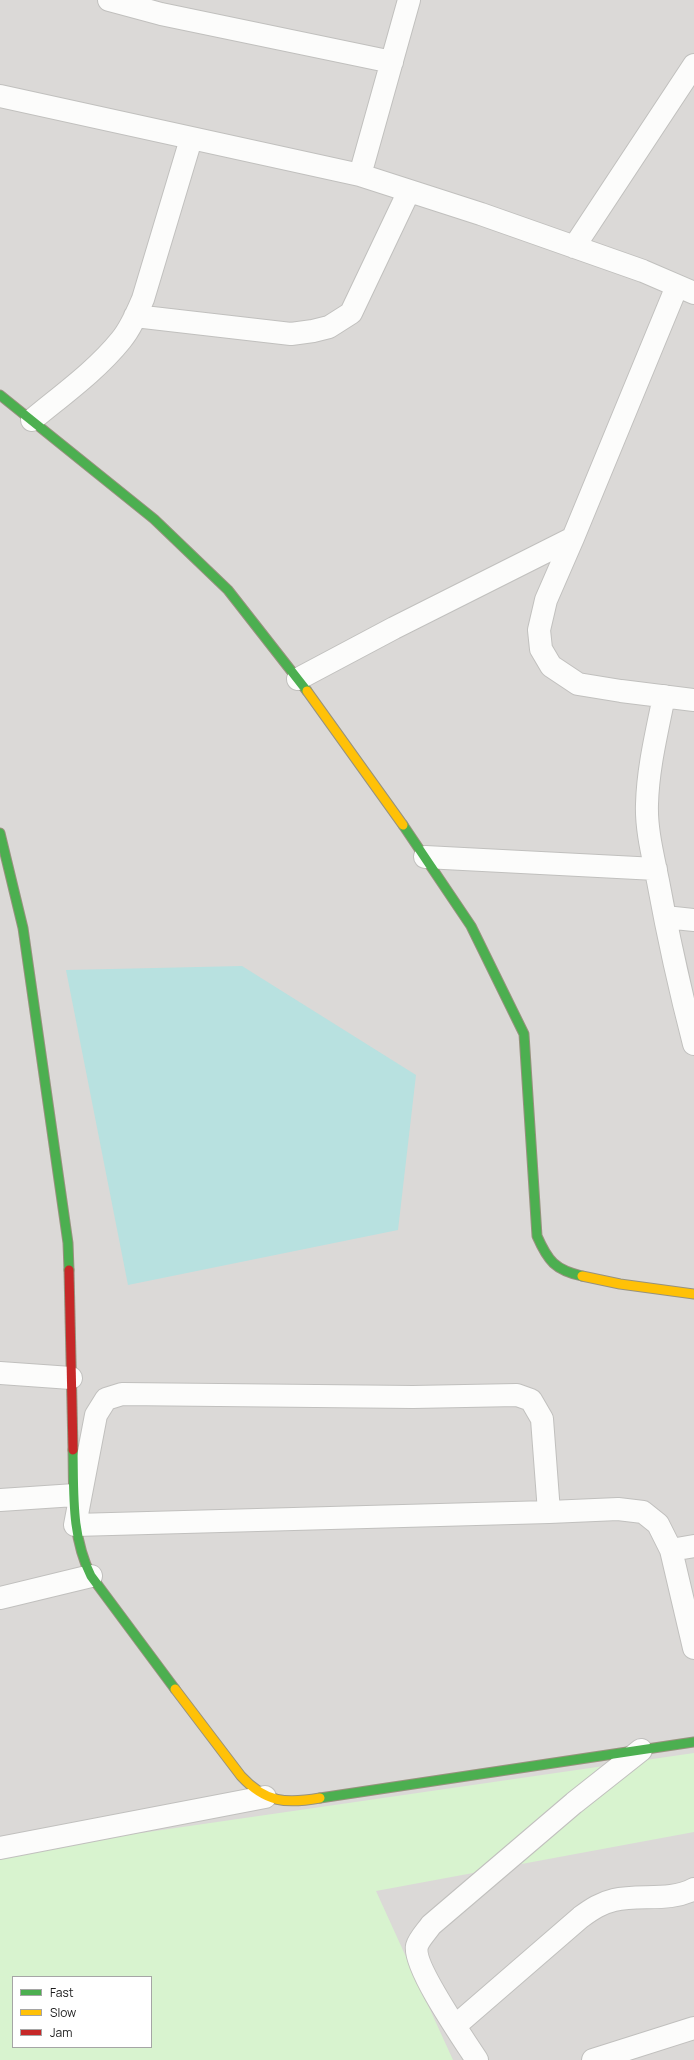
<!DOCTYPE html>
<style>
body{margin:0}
#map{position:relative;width:694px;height:2060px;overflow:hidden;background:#ece9e6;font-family:Manrope,sans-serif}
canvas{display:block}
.legend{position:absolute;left:12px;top:1976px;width:140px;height:72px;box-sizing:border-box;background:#fff;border:1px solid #a5a5a5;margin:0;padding:5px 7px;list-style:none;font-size:12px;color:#1d1d1d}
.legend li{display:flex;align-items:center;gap:8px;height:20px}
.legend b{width:20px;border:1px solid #a5a5a5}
</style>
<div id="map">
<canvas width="694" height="2060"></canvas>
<ul class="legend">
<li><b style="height:5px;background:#4caf50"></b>Fast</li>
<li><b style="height:5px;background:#ffc107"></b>Slow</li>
<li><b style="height:5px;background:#c62828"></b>Jam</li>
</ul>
</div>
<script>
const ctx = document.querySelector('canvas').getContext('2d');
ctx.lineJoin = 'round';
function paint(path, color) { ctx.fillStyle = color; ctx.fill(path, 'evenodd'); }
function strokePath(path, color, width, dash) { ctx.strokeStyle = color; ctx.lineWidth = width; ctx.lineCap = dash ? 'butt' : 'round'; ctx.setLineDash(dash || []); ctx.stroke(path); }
paint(new Path2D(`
 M0,0H694V2060H0ZM13,1977H151V2047H13Z`), '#dbd9d7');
paint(new Path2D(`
 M694,1753V1832L376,1891L453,2060H0V1859L131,1833H141ZM13,1977H151V2047H13Z`), '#d8f3cf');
paint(new Path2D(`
 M242,966L416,1075L398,1230L128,1285L66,970Z`), '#b8e1e0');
const street = new Path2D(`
 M109,0L161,14L392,62
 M0,96L360,175L481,214L643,271L694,293
 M360,175L409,0
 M574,247L694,65
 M677,286L573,538L546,600L539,630L541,649L551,666L578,684L621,691L694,700
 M135,316L291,334L313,331L329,327L351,313L409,191
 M32,420C62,395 96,371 121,340C131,328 137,313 143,299L191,139
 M298,679L394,628L573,538
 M664,696C657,732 648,767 647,804C646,829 653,856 658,881C668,936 680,990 694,1044
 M425,857L656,869
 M665,917L694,920
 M0,1373L71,1378
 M0,1500L75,1495
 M549,1512L542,1419L531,1400L517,1395L413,1397L122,1394L106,1399L96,1415L75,1525L549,1512L618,1509L643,1512L658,1524L671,1550L694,1648
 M671,1550L694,1546
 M0,1598L91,1576
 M0,1848L265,1797
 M455,2026L581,1917C592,1909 601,1903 614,1900C640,1894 670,1902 694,1889
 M477,2060C464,2040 412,1965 417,1946C419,1939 427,1931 431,1925L574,1803L641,1750
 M593,2060L694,2028`);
const fast = new Path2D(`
 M0,395L154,519L228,590L307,691
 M403,825L471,926L524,1034L537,1236C548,1261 555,1270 582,1276
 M0,833L23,928L68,1243L69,1270
 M73,1450C74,1493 71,1536 91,1576L175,1689
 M320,1798L694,1742`);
const slow = new Path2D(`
 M307,691L403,825
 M582,1276L620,1284L694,1294
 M175,1689L241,1776C266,1803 286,1804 320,1798`);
const jam = new Path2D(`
 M69,1270L73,1450`);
strokePath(street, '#c1c0be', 24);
strokePath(fast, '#97927e', 11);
strokePath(slow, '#97927e', 11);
strokePath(jam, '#97927e', 11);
strokePath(street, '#fcfcfb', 22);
strokePath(fast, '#4caf50', 9);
strokePath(slow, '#ffc107', 9);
strokePath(jam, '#c62828', 9);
</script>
